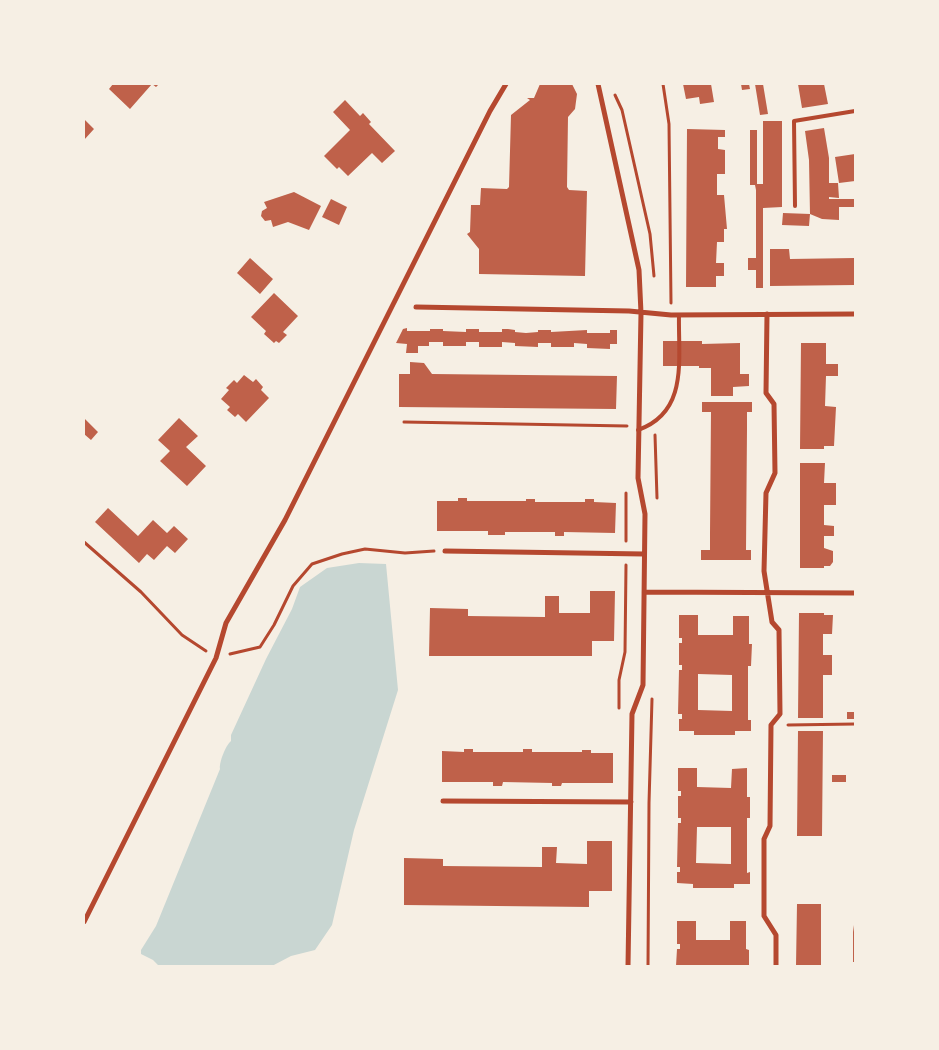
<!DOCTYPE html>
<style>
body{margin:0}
#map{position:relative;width:939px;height:1050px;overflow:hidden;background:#f6efe4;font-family:"Source Serif 4",serif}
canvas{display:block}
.frame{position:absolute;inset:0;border:85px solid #f6efe4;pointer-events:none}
</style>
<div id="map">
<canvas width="939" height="1050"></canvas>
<div class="frame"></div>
</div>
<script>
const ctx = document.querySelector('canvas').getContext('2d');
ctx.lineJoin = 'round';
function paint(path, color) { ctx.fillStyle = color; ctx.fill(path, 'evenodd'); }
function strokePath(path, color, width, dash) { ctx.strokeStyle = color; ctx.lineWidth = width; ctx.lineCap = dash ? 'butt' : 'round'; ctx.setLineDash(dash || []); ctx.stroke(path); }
paint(new Path2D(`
 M359,563L386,564L398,690L354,830L332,925L315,950L291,956L272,966H159L153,960L141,954V950L156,926L220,769C219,762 226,745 231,741V735L266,659L292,609L300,587L327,568Z`), '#c9d6d2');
paint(new Path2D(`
 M113,84H159L156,87L152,84L130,109L109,89Z
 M540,84H572L577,94L575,109L568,117L567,187L569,190L587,191L585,276L479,274V249L467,234L470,232L471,205H480L481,188L507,189L509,187L511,115L530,100L527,98H534Z
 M683,84H711L714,102L700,104L699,97L686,99Z
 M741,84H749L750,89L742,90Z
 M755,84H763L768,114L760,115Z
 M798,84H824L828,104L802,108Z
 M345,100L360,116L363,113L371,122L369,124L395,151L382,163L372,153L348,176L339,167L337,169L324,156L350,130L333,112Z
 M84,119L94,129L84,140Z
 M763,121H782V207L763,208V288H756V270H748V258H756V190L755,185H750V130H757V184H763Z
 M824,128L829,158V183H838L839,198L829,197V199H855V207H839V220L822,219L810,214L809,160L805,131Z
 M687,129L725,130V137H718V149L725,150V174H717V195H724L727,229H724V242H717L716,263H724V276H716V287H686Z
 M855,154V181L839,183L835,157Z
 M294,192L321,206L309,230L288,222L273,227L271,220L265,221L261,216L262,211L267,208L264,202Z
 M331,199L347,207L339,225L322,217Z
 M783,213L810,214L809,226L782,225Z
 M770,249H789L790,259L855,258V285L770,286Z
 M250,258L273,279L260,294L237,273Z
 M274,293L298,316L283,332L287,335L279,343L276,341L274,343L264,334L266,331L251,317Z
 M407,328V331H430V329H443V331L466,332V329H479V332H502V329H508L515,330V332L526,333L538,332V330H551V332L587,330V333H610V330H617V344H610V349L587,348V344L574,343V347H551V343H538V347L515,346V343L502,342V347H479V342H466V346H443V342H429V346H418V353H406L407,344L396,343L403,329Z
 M663,341H702V344L740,343V374H749V386L733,387V396H711V368H699V366H663Z
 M801,343H826V364H838V376H826L825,406L836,407L834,446H824V449H800Z
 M410,362L424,363L432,374L617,376L616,409L399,407V374H410Z
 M244,375L253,382L256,379L263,387L261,390L269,398L246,422L238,414L235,417L227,410L230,407L221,399L229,390L226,388L234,380L237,383Z
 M702,402H752V412H747V429L746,550H751V560H701V550H710V533L711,412H702Z
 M84,418L98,432L91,440L84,434Z
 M179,418L198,436L186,447L206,466L187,486L160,461L170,451L158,440Z
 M800,463H825L824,483H836V505H824V525L834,526V536H824V548L833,551V562L830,566H824V568H800Z
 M458,498H467V501H526V499H535V502H585V499H594V502L616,503L615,533L564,532V536H555V532H505V535H488V531H437V501H458Z
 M108,508L138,536L153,520L167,533L174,526L188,539L175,553L167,546L154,560L147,554L139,563L95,522Z
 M590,591H615L614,641H592V656H429L430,608L468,609V616L545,617V596H559V613H590Z
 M799,613H824V615H833L832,634H823V655H832V675H823V718H798Z
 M679,615H698V635H733V616H749V644H752L751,666H748V720H751V731H735V735H694V731H679V719H682V714H678L679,670H682V665H679V643H682V638H679ZM698,674L732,675V711L698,710Z
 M847,712H855V719H847Z
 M798,731H823L822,836H797Z
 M464,749H473V752H523V749H532V752H582V750H591V753H613V783H562L561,786H552V783L503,782L502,786H493V782H442V751L464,752Z
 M678,768H697V787L731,788L732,769L747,768V797H750V818H747V873L750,872V884H734V888H693V884L677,883V872H680V867H677L678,823H681V818H678V796H681V791H678ZM697,827H731V864L696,863Z
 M832,775H846V782H832Z
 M587,841H612V891H589V907L404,905V858L443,859V866L542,867V847H557L556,863L587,864Z
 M797,904H821V966H796Z
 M677,921H696V940H730V921H746V949L749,950V966H676L677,949H680V944H677Z
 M854,925L855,962H853V932Z`), '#bf614a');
strokePath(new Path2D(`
 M663,84L669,124L671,303
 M615,95L622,110L650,234L654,276
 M404,422L627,426
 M655,435L657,498
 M626,541V493
 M84,542L141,592L182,635L206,651
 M230,654L260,647L274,625L293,586L312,564L342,554L365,549L405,553L434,551
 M619,708V680L625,652L626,565
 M788,725L855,724
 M648,966L649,803L652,699`), '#b5482f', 3);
strokePath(new Path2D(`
 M795,206L794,121L855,111
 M638,430C689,412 678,359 679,315`), '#b5482f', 4);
strokePath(new Path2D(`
 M598,84L639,270L641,313L638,478L645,514L643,685L632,714L628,966
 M416,307L629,311L671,315L855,314
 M767,314L766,393L774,404L775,473L766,493L764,571L772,622L779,630L780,714L771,725L770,826L764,839V916L776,935V966
 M445,551L644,554
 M644,592L855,593
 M443,801L631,802
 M84,922L216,658L226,623L285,520L490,111L506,84`), '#b5482f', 5);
</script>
